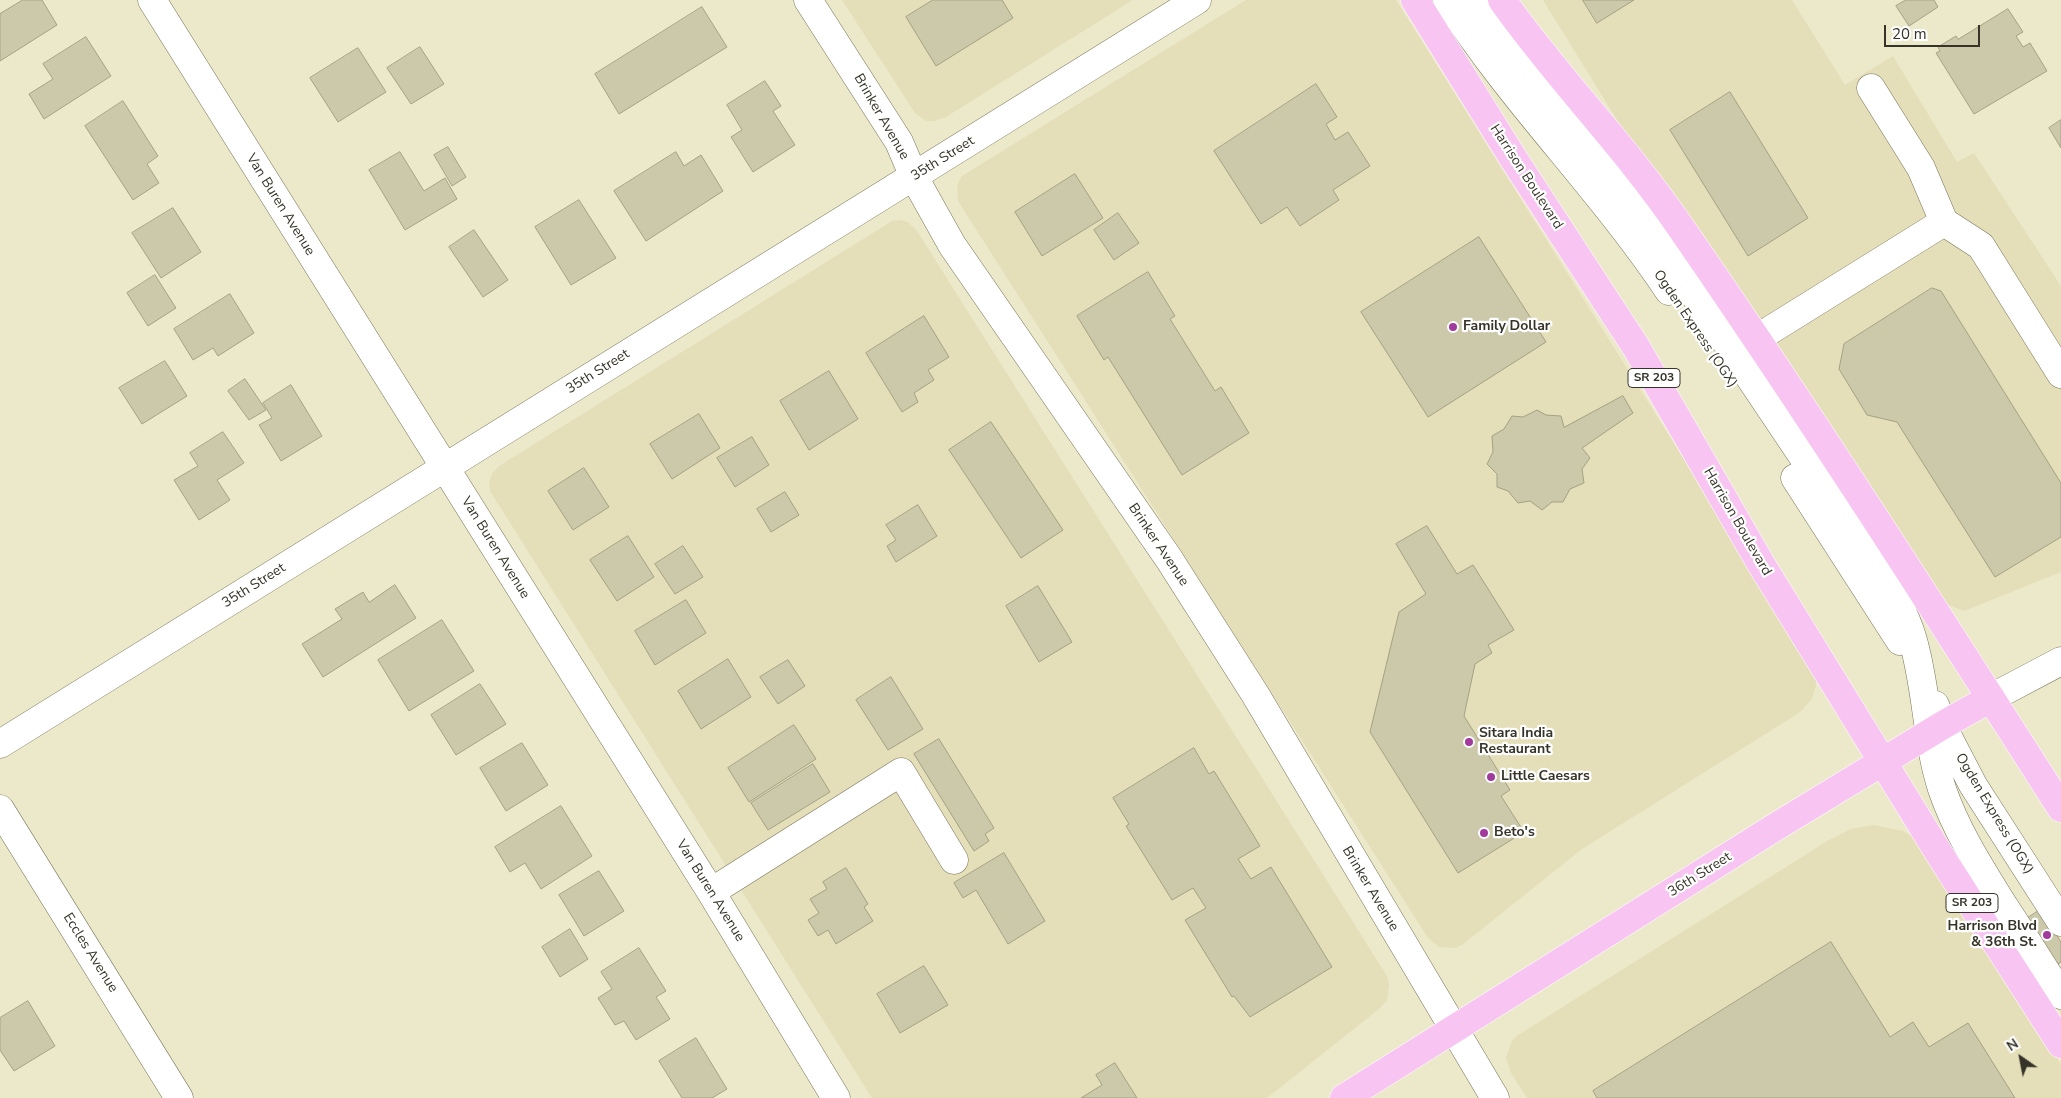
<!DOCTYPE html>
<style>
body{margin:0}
#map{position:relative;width:2061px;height:1098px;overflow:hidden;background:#ece8ca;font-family:"Nunito Sans",sans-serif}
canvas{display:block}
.north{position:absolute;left:1996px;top:1033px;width:50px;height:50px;-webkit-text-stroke:4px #fff;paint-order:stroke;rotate:327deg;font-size:14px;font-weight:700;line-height:20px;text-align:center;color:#363428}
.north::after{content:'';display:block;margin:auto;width:18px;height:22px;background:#363428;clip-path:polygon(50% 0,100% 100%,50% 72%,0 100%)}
.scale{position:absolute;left:1884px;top:25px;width:96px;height:22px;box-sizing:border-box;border:2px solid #363428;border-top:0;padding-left:6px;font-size:15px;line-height:18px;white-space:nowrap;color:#363428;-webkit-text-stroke:4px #fff;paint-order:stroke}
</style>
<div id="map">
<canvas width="2061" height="1098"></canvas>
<div class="north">N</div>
<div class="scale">20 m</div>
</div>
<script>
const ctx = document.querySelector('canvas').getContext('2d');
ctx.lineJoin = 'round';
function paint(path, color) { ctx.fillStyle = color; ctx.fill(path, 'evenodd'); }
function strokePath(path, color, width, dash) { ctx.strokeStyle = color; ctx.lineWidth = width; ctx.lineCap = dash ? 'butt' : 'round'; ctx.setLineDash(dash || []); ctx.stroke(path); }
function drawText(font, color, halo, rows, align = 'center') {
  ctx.font = font + ' "Nunito Sans",sans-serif'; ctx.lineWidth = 4.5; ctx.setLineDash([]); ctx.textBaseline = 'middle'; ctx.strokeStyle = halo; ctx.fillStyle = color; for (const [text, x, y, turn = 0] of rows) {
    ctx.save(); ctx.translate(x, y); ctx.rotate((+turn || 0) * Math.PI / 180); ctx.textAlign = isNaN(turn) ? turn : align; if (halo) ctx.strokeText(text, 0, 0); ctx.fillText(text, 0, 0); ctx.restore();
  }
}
paint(new Path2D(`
 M842,0H1133L946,117L934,121H926L915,113Z
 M1246,0H1396L1811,662L1816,676V686L1812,699L1799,713L1582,849L1462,945L1455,948L1439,947L1428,938L958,201L957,185L962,176Z
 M1543,0H1792L1845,85L1893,56L1957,162L1974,153L2061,286V572L1964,611L1937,600L1724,293Z
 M900,220L908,222L917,231L1387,976L1389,985L1387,1000L1379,1009L1267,1098H872L490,491L489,483L492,474L499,466L892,221Z
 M1873,825L1903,831L1920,841L1929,853L2061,1064V1098H1527L1511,1073L1506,1057L1512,1041L1518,1035L1829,840L1851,829Z`), '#e4dfb9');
const building = new Path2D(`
 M23,0H42L57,25L0,61V14Z
 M933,0H1002L1013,18L936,66L906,17Z
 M1583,0H1634L1597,23Z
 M1906,0H1934L1938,7L1909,26L1896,6Z
 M702,7L727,47L619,114L595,74Z
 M2008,9L2023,32L2016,36L2023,47L2030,43L2047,71L1974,114L1936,53L1940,51L1938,47L1956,36L1958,39Z
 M86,37L111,76L44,119L29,94L53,79L43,64Z
 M420,47L444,84L411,104L387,68Z
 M358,48L386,92L338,122L310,78Z
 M765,81L781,106L773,111L795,145L753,172L731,137L742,130L727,105Z
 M1316,84L1337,117L1326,124L1335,140L1348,132L1370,166L1333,190L1339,200L1300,226L1287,207L1261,224L1214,151Z
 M1730,92L1808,218L1748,256L1670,130Z
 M123,101L158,156L147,164L159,183L133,200L85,126Z
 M2061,120V148L2049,128Z
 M448,147L466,177L452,186L434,155Z
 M400,152L424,191L445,178L457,199L405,230L369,170Z
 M676,152L684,166L701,155L723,191L646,241L614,191Z
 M1075,174L1103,218L1042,256L1015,212Z
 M579,200L616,258L571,285L535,227Z
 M173,208L201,252L161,278L132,233Z
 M1118,213L1139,243L1114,260L1094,230Z
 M474,230L508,280L483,297L449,247Z
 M1479,237L1546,342L1428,417L1361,312Z
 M1148,272L1175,316L1170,319L1215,391L1221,387L1249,433L1182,475L1108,357L1104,360L1077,316Z
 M155,275L176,308L148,326L127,293Z
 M1932,288L1941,291L2061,483V537L1995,577L1897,422L1867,415L1839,369L1844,344Z
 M230,294L254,333L218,356L213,348L193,360L174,329Z
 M924,316L949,357L928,370L934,380L914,393L918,402L902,412L866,353Z
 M165,361L187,396L142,424L119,388Z
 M829,371L858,419L809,450L780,401Z
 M245,379L266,410L249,420L228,391Z
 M291,385L322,436L281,461L259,425L272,418L263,403Z
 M1623,396L1633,413L1582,448L1590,458L1582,469L1584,483L1570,489L1563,502H1552L1542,510L1530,501L1518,503L1508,491L1497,487V474L1487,464L1493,452L1492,436L1504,429L1512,416L1523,417L1537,410L1546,415L1561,416L1564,427Z
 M699,414L720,448L672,479L650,444Z
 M991,422L1063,530L1021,558L949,450Z
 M223,432L244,463L217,480L230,500L199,520L174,480L198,466L190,453Z
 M752,437L769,465L735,487L717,458Z
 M584,468L609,507L573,530L548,491Z
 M785,492L799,515L771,532L757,509Z
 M918,505L937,536L896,562L887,546L896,540L886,525Z
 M1427,526L1457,574L1473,565L1514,630L1488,645L1492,653L1475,664L1464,716L1510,790L1501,796L1524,832L1458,873L1370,732L1399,612L1426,594L1396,544Z
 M628,536L654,577L617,601L590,560Z
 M683,546L703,577L675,594L655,564Z
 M395,585L416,618L323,677L302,644L342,619L335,609L363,592L369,602Z
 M1038,586L1072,642L1039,662L1006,606Z
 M686,600L706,633L655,665L635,631Z
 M442,620L474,671L409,711L378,660Z
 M728,659L751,697L701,729L678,691Z
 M788,660L805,686L778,704L760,677Z
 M891,677L923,729L888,750L856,700Z
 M480,684L506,724L456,755L431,715Z
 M794,725L816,759L749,802L728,768Z
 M939,739L994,828L985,834L989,841L974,851L914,754Z
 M522,743L548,785L506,811L480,768Z
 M1194,748L1209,774L1214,771L1260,846L1238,859L1247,873L1251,879L1271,867L1332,967L1250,1017L1234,996L1232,997L1185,920L1206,908L1193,888L1172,900L1126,826L1129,824L1113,798Z
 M813,764L830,792L768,830L751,803Z
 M561,806L592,856L541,889L525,863L510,872L495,847Z
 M1004,853L1045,921L1008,944L976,890L963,898L954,883Z
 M846,868L868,904L864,907L873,921L836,944L828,930L818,936L808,920L819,913L810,899L827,889L823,882Z
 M599,871L624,911L584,936L559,895Z
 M2040,910L2061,942V962L2056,965L2026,919Z
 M570,929L588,959L560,977L542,947Z
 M1831,942L1890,1037L1913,1022L1929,1047L1968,1023L2015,1098H1597L1593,1091Z
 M639,948L666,991L656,997L670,1019L636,1040L624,1021L615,1025L598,998L612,989L601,972Z
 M924,966L948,1005L900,1033L877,994Z
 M28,1001L55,1046L14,1071L0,1050V1018Z
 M696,1038L727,1089L712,1098H682L659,1061Z
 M1115,1063L1137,1098H1081L1102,1085L1096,1075Z`);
paint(building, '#ccc8aa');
strokePath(building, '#a5a184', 1);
const minor = new Path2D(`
 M152,0L711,892L836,1098
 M808,0L899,142L914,177L952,245L1169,559L1255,694L1495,1098
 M1447,0C1513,103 1601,189 1669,291
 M1470,0L1534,84L1574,129L1612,175L1644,220L1887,582C1897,600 1906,617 1912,637C1927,686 1926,739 1942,789C1956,830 1979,866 2002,903C2022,933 2041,964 2061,995
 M1871,88L1921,168L1944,222L1981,246L2061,374
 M1756,339L1944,222
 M1795,478L1900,641
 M1991,698L2061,661
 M1935,705L1948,737L1973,785L2061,922
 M0,744L1197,0
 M0,809L179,1098
 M711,892L901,772L954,860`);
const major = new Path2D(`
 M1415,0L1513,158L1636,347L1761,564L1940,855L2061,1044
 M1502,0C1557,78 1625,146 1679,225C1811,416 1936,612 2061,808
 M1344,1098L1777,826L1943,725L1991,698`);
strokePath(minor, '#787459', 29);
strokePath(major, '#fff', 29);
strokePath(minor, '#fff', 28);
strokePath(major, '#f8c5f3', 28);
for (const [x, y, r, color] of [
 [1453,327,5,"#a2399c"],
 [1469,742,5,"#a2399c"],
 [1491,777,5,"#a2399c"],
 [1484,833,5,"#a2399c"],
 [2047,935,5,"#a2399c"]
]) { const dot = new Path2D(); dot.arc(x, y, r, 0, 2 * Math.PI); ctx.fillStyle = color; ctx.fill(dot); strokePath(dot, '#fff', 2); }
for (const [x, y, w] of [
 [1654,378,52],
 [1972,903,52]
]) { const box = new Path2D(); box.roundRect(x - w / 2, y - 9.5, w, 19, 4); ctx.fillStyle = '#fff'; ctx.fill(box); strokePath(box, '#363428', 1); }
drawText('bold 12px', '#363428', null, [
 ["SR 203",1654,378],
 ["SR 203",1972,903]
]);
drawText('14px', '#363428', '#fff', [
 ["Brinker Avenue",881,117,60],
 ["35th Street",943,159,-32],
 ["Harrison Boulevard",1526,177,57],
 ["Van Buren Avenue",280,205,58],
 ["Ogden Express (OGX)",1695,329,56],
 ["35th Street",598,372,-32],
 ["Harrison Boulevard",1737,522,60],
 ["Brinker Avenue",1158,545,56],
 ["Van Buren Avenue",495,548,58],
 ["35th Street",254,586,-32],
 ["Ogden Express (OGX)",1994,814,59],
 ["36th Street",1700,875,-32],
 ["Brinker Avenue",1370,889,59],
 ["Van Buren Avenue",710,891,58],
 ["Eccles Avenue",90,953,58]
]);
drawText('bold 14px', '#363428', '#fff', [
 ["Family Dollar",1463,327],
 ["Sitara India",1479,734],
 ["Restaurant",1479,750],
 ["Little Caesars",1501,777],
 ["Beto's",1494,833],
 ["Harrison Blvd",2037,927,"right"],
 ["& 36th St.",2037,943,"right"]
], 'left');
</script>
